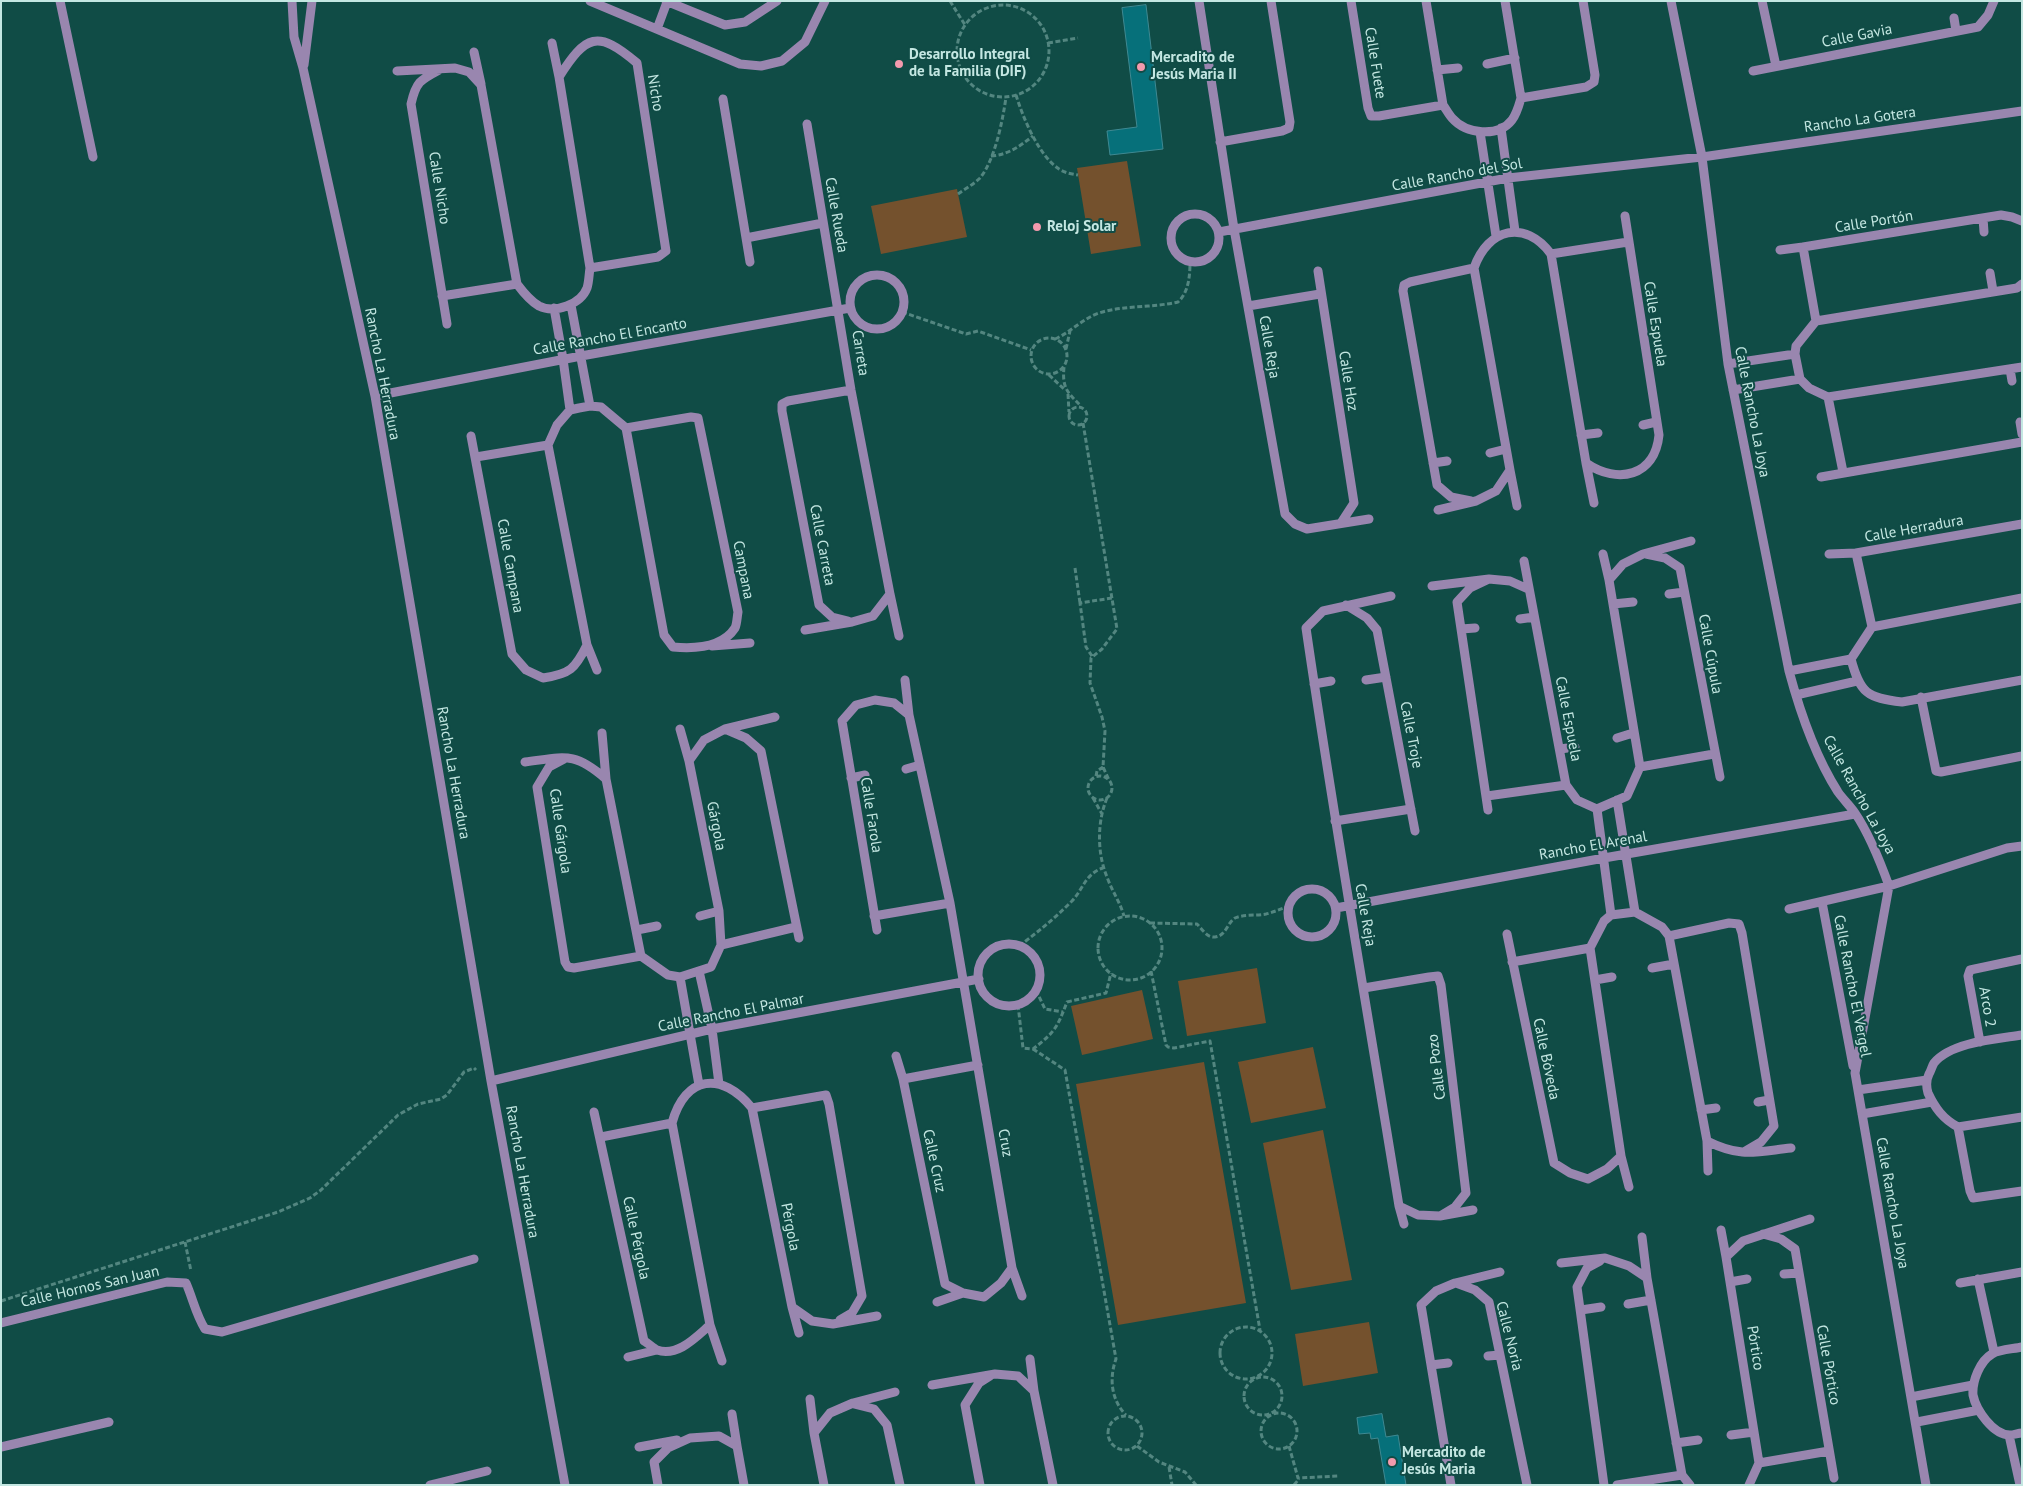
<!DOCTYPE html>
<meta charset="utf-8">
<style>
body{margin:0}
#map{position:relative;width:2023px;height:1486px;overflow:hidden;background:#104c46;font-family:"PT Sans",sans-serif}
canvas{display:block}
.frame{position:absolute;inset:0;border:2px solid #c4e7e2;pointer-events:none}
</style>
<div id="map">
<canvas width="2023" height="1486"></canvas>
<div class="frame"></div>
</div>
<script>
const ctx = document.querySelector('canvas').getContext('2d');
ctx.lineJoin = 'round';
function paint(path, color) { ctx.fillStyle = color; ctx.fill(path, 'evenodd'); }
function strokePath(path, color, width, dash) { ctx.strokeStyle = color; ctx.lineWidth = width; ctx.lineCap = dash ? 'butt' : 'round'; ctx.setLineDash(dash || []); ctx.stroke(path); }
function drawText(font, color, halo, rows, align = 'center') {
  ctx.font = font + ' "PT Sans",sans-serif'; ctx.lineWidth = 4; ctx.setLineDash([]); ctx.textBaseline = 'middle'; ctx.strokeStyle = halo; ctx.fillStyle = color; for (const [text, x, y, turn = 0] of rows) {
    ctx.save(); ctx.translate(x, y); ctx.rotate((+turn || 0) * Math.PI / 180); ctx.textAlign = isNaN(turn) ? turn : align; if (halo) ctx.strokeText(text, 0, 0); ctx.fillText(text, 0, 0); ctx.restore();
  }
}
paint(new Path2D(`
 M1127,161L1141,246L1091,254L1077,168Z
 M957,189L967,237L881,254L871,206Z
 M1257,968L1266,1023L1187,1036L1178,981Z
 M1142,990L1153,1039L1082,1055L1071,1006Z
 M1313,1047L1326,1108L1251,1123L1238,1062Z
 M1204,1062L1246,1303L1118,1325L1076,1084Z
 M1323,1130L1352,1280L1291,1290L1263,1143Z
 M1369,1322L1378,1373L1303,1386L1295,1334Z`), '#74512d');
const building = new Path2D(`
 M1146,5L1163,149L1110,155L1107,131L1137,127L1122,8Z
 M1382,1414L1386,1437L1398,1435L1406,1485H1386L1378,1438L1371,1439L1370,1433L1359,1434L1357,1418Z`);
paint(building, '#06707a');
strokePath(building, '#3f8992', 1);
strokePath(new Path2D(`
 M950,1L965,25
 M957 51a46 46 0 1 1 92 0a46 46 0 1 1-92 0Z
 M1048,43L1078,38
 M1016,95C1023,118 1039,156 1059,169C1065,173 1072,174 1078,175
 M991,156C1008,155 1020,146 1033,136
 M958,194C965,189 974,184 980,178C995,160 1003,119 1006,97
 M902,312L966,334L978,331L1031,350
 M1031 356a18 18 0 1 1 36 0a18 18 0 1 1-36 0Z
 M1055,339C1071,332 1082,319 1099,313C1124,305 1152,308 1178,302C1189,292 1190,275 1190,261
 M1066,349L1070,331
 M1064,367C1062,388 1067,392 1081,406
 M1049,375L1064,389
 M1068,394L1069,412
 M1069 416a9 9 0 1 1 18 0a9 9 0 1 1-18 0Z
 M1083,423L1117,629L1102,649L1091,658L1090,683L1102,717L1105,731L1103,767L1109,780
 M1075,568L1080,603
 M1092,656L1086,647L1080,603L1112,598
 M1096,776L1097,771L1103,767
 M1088 788a12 12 0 1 1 24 0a12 12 0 1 1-24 0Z
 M1093,798L1102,814
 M1107,798C1097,822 1097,853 1107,877C1112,891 1120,902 1124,916
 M1098 948a32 32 0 1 1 64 0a32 32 0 1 1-64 0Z
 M1150,923L1197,924C1202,929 1207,938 1215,937C1226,936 1227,923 1235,918C1244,914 1256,916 1266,914C1274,912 1281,909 1289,906
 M1019,946C1038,932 1055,918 1072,901C1084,888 1085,874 1103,868
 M1151,971L1166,1045L1168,1047L1174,1048L1210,1041L1260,1330
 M1036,990L1045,1009L1063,1012
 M1018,1005L1023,1048L1033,1049C1055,1032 1057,1028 1067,1002L1106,993L1111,973
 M1033,1049L1065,1070L1116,1359C1109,1378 1111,1400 1126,1415
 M185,1242L191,1271
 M1,1301L278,1212L310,1198L321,1190L398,1115L418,1104L441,1099L447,1095L464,1072L474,1068L476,1070
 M1220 1353a26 26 0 1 1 52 0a26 26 0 1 1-52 0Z
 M1244 1396a19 19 0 1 1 38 0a19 19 0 1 1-38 0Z
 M1261 1431a18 18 0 1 1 36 0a18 18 0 1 1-36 0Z
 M1108 1433a17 17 0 1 1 34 0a17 17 0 1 1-34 0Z
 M1137,1446L1159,1462L1185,1472L1196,1485
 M1289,1446L1298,1478L1338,1476
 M1169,1467L1172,1485
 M1294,1485L1299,1479`), '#538680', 3, [5, 2.5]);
strokePath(new Path2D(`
 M60,1L93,157
 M292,1L294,37L303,68L375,396L491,1081L565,1485
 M590,1L740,64L761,66L782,61L805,42L825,1
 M666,1L725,25L745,22L777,1
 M1199,1L1234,229L1285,514L1295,524L1307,529L1369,519
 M1351,1L1368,108L1371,116H1379L1443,105
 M1426,1L1443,105C1446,109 1449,115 1452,118C1466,134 1498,138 1512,120C1517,113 1519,105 1521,98L1505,1
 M1671,1L1702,157L1728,364L1789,671C1800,712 1815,756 1838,792C1843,799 1850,806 1855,813C1870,835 1880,861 1889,886L1855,1073L1926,1485
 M1762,1L1776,66
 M1954,18L1956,31
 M657,29L667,2
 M552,43L559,77
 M474,52L481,84
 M1487,64L1515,58
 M304,65L312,1
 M439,70C420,80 416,82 411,104L447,324
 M1437,70L1458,68
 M397,71L455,68L469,72L481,85L517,284C523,292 530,301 539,306C555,314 581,304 587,288C589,282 589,274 590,268L559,77C586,35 597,29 637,63L666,251L658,257L590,268
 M1753,71L1978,27L1988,15L1994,1
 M1521,98L1586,87L1594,82L1595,75L1583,1
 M723,99L750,262
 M1501,128L1515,231
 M1480,132L1496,236
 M1220,142L1282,131L1289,128L1290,122L1271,1
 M1171 238a24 24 0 1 1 48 0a24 24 0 1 1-48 0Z
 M1983,218L1984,232
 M1219,232L1508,178L1702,157L2022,111
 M746,238L823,223
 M1803,247L1816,321
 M1780,250L1803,247L2001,215L2012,217L2022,221
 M1551,254L1628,242
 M1318,271L1354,503L1341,523
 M1990,273L1993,291
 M850 302a27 27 0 1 1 54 0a27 27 0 1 1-54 0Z
 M2022,284L2017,288L1816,321L1796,346L1795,354L1800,379L1809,388L1828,397L2022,367
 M442,296L517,284
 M571,305L590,406
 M1248,306L1320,294
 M554,308L563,359L570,410
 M1728,364L1795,354
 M2010,369L2012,381
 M1733,390L1800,379
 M375,396L581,356L850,308
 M1828,397L1843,472
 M2020,422L2022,434
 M1643,425L1656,422
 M1581,435L1598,433
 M471,436L512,654L526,670L543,678C570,674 575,669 587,645L548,445L557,425L570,410L579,408L590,406L601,407L626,428L664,635L673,647C695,649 722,648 735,628C737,624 737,617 738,612L698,418L691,417L626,428
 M1490,453L1506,449
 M476,457L548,445
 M1433,463L1447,461
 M1586,463L1594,503
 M1510,470L1517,506
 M1821,477L2022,442
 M1471,501L1451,497L1437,485L1403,291L1404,285L1410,282L1474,268
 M1438,510L1476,501L1496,491L1510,470L1474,268C1488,228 1525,219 1551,254L1586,463C1618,485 1655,476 1659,435L1625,216
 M1856,553L1872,627
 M1603,554L1609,580
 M1646,554L1665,558L1680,568L1720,777
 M1829,554L1856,553L2022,524
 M1524,561L1566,785L1577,800L1597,809L1627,796L1640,767L1609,580L1623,564L1643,554L1691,541
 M1432,586L1489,579L1510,581L1528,589
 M890,594L899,636
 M1669,594L1684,592
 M1391,596L1323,611L1306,628C1334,821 1368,1014 1399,1206L1404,1224
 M2022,598L1872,627L1851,659C1860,693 1867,698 1902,702L2022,680
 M1613,604L1633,602
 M1346,605L1367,618L1377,630L1415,831
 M1520,619L1534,617
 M848,621L832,617L819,605L782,411V404L788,401L851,390
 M1461,629L1475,628
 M805,630L852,622L873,616L890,594L851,390L807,124
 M587,645L597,670
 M712,646L750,643
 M1789,671L1851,659
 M905,680L909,715
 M1366,680L1386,677
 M1314,684L1331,681
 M1796,695L1857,681
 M1921,697L1936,771L1941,772L2022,756
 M680,729L689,761
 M725,729L746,738L761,751L799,938
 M602,733L606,779
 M1617,738L1633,733
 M1560,749L1575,747
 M564,759L549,767L537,787L565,962L568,967L574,968L641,956
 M525,762C565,757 574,751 606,779L641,956L668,975L680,977L711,967L721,945L719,911L689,761L704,740L725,729L775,717
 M1640,767L1714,754
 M906,769L920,765
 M851,778L865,775
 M1487,796L1566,785
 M1617,800L1635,912
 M1597,809L1611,915
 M1488,810L1457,602L1470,588L1489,579
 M1335,821L1411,809
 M1288 913a24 24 0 1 1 48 0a24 24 0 1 1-48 0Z
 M1822,902L1853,1066
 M1336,908L1604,858L1855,814
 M1789,909L1889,886L2007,848L2022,846
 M700,916L719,911
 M874,916L950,903
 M637,930L657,926
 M877,930L842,721L856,705L875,700L894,703L909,715L950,903L1012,1268L1001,1283L984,1297L963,1293L945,1284L903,1079L896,1056
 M1507,934L1554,1163L1570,1173L1588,1179L1607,1169L1621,1156L1590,948L1604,921L1611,915L1635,912L1662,927L1669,936L1707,1141C1741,1158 1755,1152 1791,1148
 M1669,936L1729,923L1739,924L1742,933L1774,1126L1761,1142L1744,1152
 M978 975a31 31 0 1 1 62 0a31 31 0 1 1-62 0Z
 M721,945L796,927
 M1512,962L1590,948
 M1652,968L1674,964
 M699,971L712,1029L719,1084
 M680,977L699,1085
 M1595,980L1612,977
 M1364,988L1429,977L1438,976L1441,985L1466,1193L1455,1207L1440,1216
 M2022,1035C1997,1039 1951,1042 1934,1063C1932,1066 1931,1071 1929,1074C1926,1080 1926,1086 1928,1093C1935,1108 1943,1119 1958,1127L2022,1117
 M1980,1042L1968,976L1970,970L2022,959
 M903,1079L978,1065
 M491,1081L712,1029L979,979
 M1858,1090L1927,1080
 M1758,1102L1769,1100
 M752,1108L826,1095L829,1104L862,1296L852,1313L840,1320
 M1701,1110L1716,1108
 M594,1112L644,1341C648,1343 653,1348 657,1350C678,1357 696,1337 710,1325L672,1123C685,1075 722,1071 752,1108L792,1307L812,1321L833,1324L877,1316
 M1862,1114L1932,1102
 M1958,1127L1970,1191L1973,1198L2022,1191
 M601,1137L672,1123
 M1707,1141L1708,1171
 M1621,1156L1629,1187
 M1399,1206L1418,1215L1440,1216L1473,1210
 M1721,1230L1726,1257
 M1763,1234L1781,1239L1795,1249L1834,1478
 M1642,1237L1647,1278
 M1600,1261L1587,1268L1577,1287L1604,1485
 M1561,1263L1605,1258L1629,1266L1647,1278L1682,1475L1690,1485
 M1012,1268L1022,1296
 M1784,1274L1799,1273
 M1978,1279L1994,1352
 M1730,1282L1747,1279
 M1456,1283L1475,1290L1489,1302L1527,1485
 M1960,1283L2022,1272
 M937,1302L963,1293
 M1628,1304L1651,1300
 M792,1307L799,1333
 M1581,1310L1601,1307
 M1,1323L167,1282L186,1283C193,1299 196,1315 205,1329L222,1332L474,1259
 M710,1325L722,1361
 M2022,1347C2013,1349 1999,1349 1992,1354C1980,1361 1972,1381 1973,1395C1976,1410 1993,1435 2010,1435C2014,1435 2018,1433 2022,1433
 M1488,1356L1500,1355
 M628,1357L657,1350
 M1030,1359L1034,1391
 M1431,1365L1448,1363
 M932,1385L995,1374L1018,1376L1034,1391L1053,1485
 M1911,1397L1973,1385
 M810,1399L814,1433
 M854,1404L874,1409L887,1425L900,1485
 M732,1414L737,1446
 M1917,1422L1979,1410
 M1731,1435L1754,1432
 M2009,1435L2020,1485
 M1676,1443L1698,1440
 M1,1447L109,1422
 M639,1447L677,1440
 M1759,1463L1829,1451
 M430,1485L487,1471
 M658,1485L654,1462L668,1448L690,1438L719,1436L737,1446L744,1485
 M824,1485L814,1433L830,1413L853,1403L895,1392
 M980,1485L965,1405L979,1383L990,1376
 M1451,1485L1421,1305L1436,1291L1455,1283L1500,1272
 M1617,1485L1682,1475
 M1749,1485L1759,1463L1726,1257L1743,1241L1810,1219`), '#9986af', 9);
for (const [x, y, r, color] of [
 [899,64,5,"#f29aad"],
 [1141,67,5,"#f29aad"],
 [1037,227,5,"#f29aad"],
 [1392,1462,5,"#f29aad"]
]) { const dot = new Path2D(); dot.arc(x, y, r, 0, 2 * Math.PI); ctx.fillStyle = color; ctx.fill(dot); strokePath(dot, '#104c46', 2); }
drawText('15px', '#c4e7e2', '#104c46', [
 ["Calle Gavia",1857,36,-11],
 ["Calle Fuete",1375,63,81],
 ["Nicho",655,93,81],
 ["Rancho La Gotera",1860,120,-8],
 ["Calle Rancho del Sol",1457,175,-10],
 ["Calle Nicho",439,188,81],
 ["Calle Rueda",836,215,80],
 ["Calle Portón",1874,222,-9],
 ["Calle Espuela",1655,324,81],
 ["Calle Rancho El Encanto",610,337,-10],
 ["Calle Reja",1269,347,80],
 ["Carreta",860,353,81],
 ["Rancho La Herradura",382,374,79],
 ["Calle Hoz",1348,381,81],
 ["Calle Rancho La Joya",1752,412,79],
 ["Calle Herradura",1914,529,-10],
 ["Calle Carreta",822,545,79],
 ["Calle Campana",510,566,80],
 ["Campana",743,570,79],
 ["Calle Cúpula",1710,654,80],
 ["Calle Espuela",1568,719,79],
 ["Calle Troje",1411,735,79],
 ["Rancho La Herradura",453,773,80],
 ["Calle Rancho La Joya",1859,795,61],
 ["Calle Farola",871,815,81],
 ["Gárgola",716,826,79],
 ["Calle Gárgola",560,831,82],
 ["Rancho El Arenal",1593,846,-10],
 ["Calle Reja",1365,915,80],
 ["Calle Rancho El Vergel",1852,986,79],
 ["Arco 2",1987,1007,80],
 ["Calle Rancho El Palmar",731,1013,-11],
 ["Calle Bóveda",1546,1059,78],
 ["Calle Pozo",1437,1067,-97],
 ["Cruz",1005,1143,80],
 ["Calle Cruz",934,1161,78],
 ["Rancho La Herradura",522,1172,80],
 ["Calle Rancho La Joya",1892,1203,80],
 ["Pérgola",790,1227,79],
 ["Calle Pérgola",636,1238,78],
 ["Calle Hornos San Juan",90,1287,-13],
 ["Calle Noria",1509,1336,76],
 ["Pórtico",1755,1348,81],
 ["Calle Pórtico",1828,1365,80]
]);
drawText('bold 15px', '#c4e7e2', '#104c46', [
 ["Desarrollo Integral",909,55],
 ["de la Familia (DIF)",909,72],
 ["Mercadito de",1151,58],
 ["Jesús Maria II",1151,75],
 ["Reloj Solar",1047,227],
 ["Mercadito de",1402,1453],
 ["Jesús Maria",1402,1470]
], 'left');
</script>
